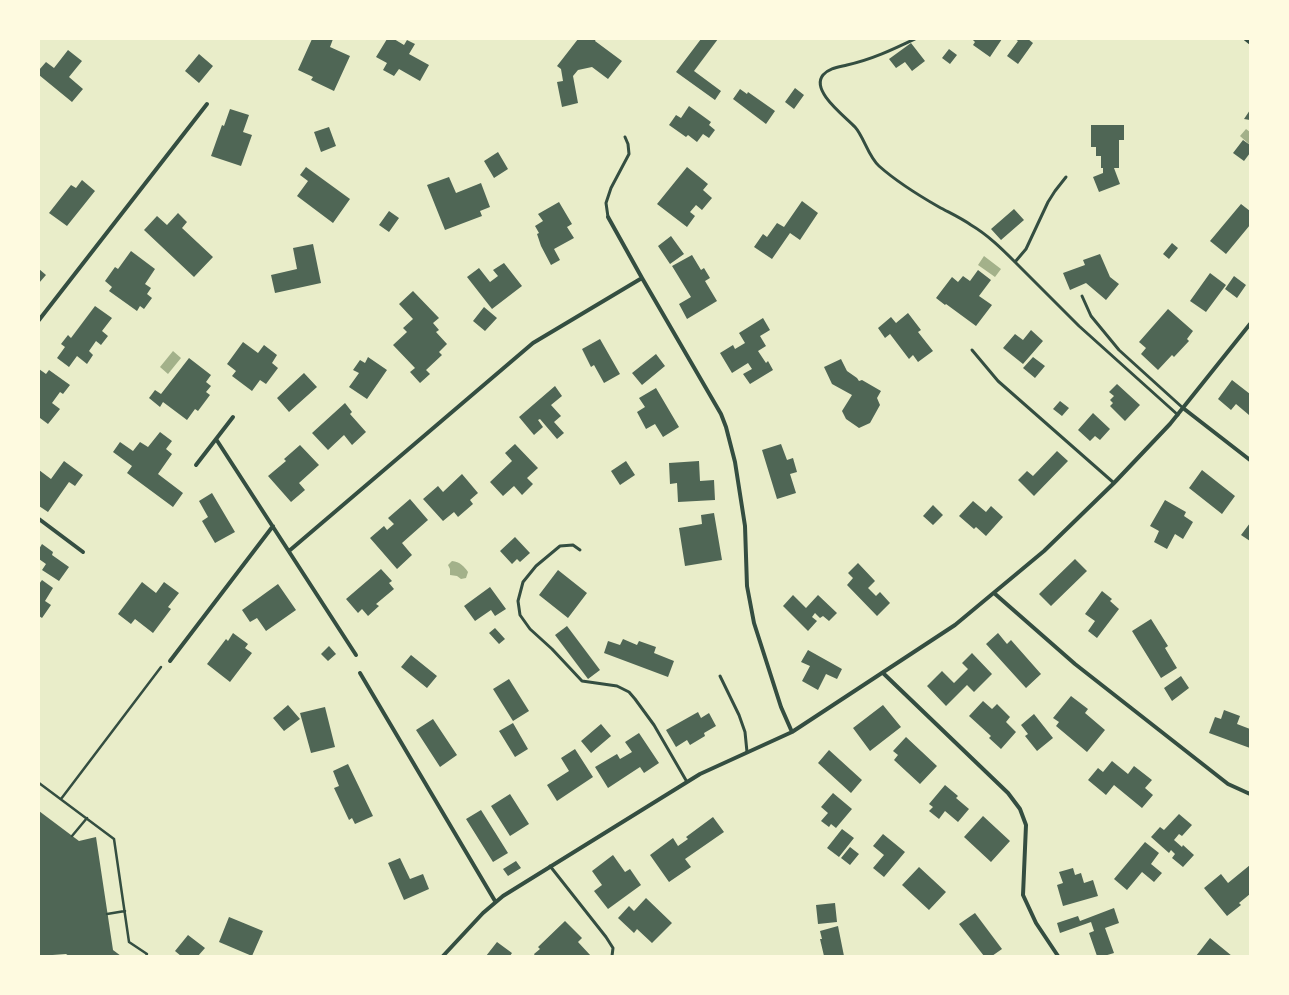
<!DOCTYPE html>
<style>
body{margin:0}
#map{position:relative;width:1289px;height:995px;overflow:hidden;background:#e9edc9;font-family:Quicksand,sans-serif}
canvas{display:block}
.frame{position:absolute;inset:0;border:40px solid #fefae0;pointer-events:none}
</style>
<div id="map">
<canvas width="1289" height="995"></canvas>
<div class="frame"></div>
</div>
<script>
const ctx = document.querySelector('canvas').getContext('2d');
ctx.lineJoin = 'round';
function paint(path, color) { ctx.fillStyle = color; ctx.fill(path, 'evenodd'); }
function strokePath(path, color, width, dash) { ctx.strokeStyle = color; ctx.lineWidth = width; ctx.lineCap = dash ? 'butt' : 'round'; ctx.setLineDash(dash || []); ctx.stroke(path); }
paint(new Path2D(`
 M1246,129L1250,132V145L1240,136Z
 M984,256L1001,269L995,277L978,265Z
 M173,351L181,358L168,374L160,367Z
 M452,561C460,562 464,566 468,572L466,578L461,579L457,576L450,575V569L448,565Z`), '#a3b18a');
paint(new Path2D(`
 M312,39H333L330,47L350,56L334,91L311,80L313,77L298,70Z
 M387,39H394L404,45L407,40L415,44L409,54L429,65L420,81L399,69L394,76L383,70L387,63L376,57Z
 M578,39H596L595,41L622,61L608,79L592,67L578,70L573,76L578,103L562,107L557,82L563,81L561,69L557,66Z
 M701,39H718L694,71L721,91L715,100L676,72Z
 M972,39H1002L990,57L973,45L975,42Z
 M1015,39H1028L1033,43L1018,64L1007,56L1018,41Z
 M911,43L925,61L912,71L905,62L896,68L889,59Z
 M949,49L957,55L950,64L942,58Z
 M68,50L82,61L69,77L83,89L72,102L39,75V70L46,62L54,68Z
 M199,54L213,66L199,83L185,71Z
 M795,88L804,95L794,109L785,102Z
 M740,89L747,94L748,92L775,111L766,124L733,99Z
 M689,106L711,122L709,125L715,130L709,138L703,134L697,142L688,135L686,137L669,125L676,115L681,118Z
 M230,109L249,115L243,132L252,135L241,166L211,156L222,125L224,126Z
 M1250,110V120L1244,119Z
 M1091,125H1124V140H1119V168H1114L1120,184L1099,192L1093,177L1103,173V168H1101V156H1096V147H1091Z
 M329,127L336,146L321,152L314,132Z
 M1243,140L1250,145V153L1244,161L1233,153Z
 M498,152L508,169L494,178L484,161Z
 M306,167L350,199L333,223L297,196L308,181L300,175Z
 M687,167L708,184L703,190L712,198L702,210L696,205L690,212L695,216L687,227L657,204Z
 M449,177L456,193L481,183L490,207L480,211L482,216L445,230L427,185Z
 M82,180L95,191L67,226L49,213L71,185L76,188Z
 M802,201L818,213L800,240L790,233L772,259L754,247L763,234L767,237L777,223L784,227Z
 M559,202L572,224L567,227L574,238L554,249L560,260L551,265L541,246L537,234L539,233L535,226L543,221L538,214Z
 M1241,204L1250,211V225L1226,254L1210,241Z
 M1014,209L1024,220L1001,240L991,229Z
 M389,211L399,218L389,232L379,225Z
 M178,213L187,222L182,228L213,257L194,277L144,230L157,216L167,225Z
 M671,236L684,254L670,264L658,246Z
 M1172,243L1178,248L1169,259L1163,254Z
 M313,244L321,283L275,293L271,275L297,269L293,248Z
 M131,251L155,269L145,284L151,288L147,294L152,298L144,309L140,306L137,311L109,291L112,287L105,281L115,267L118,269Z
 M1100,254L1110,277L1119,284L1106,300L1086,283L1070,290L1063,273L1085,265L1083,260Z
 M692,255L701,270L704,268L710,278L705,281L717,301L687,319L679,304L691,297L672,266Z
 M504,263L522,286L492,309L467,277L479,268L490,282L498,276L493,270Z
 M39,269L46,275L39,283Z
 M978,270L991,280L979,296L992,305L976,326L946,304L945,305L936,298L952,277L958,282L963,276L970,281Z
 M1210,273L1226,285L1206,312L1190,301Z
 M1234,276L1246,285L1237,298L1225,289Z
 M413,291L439,318L433,323L439,330L436,332L447,344L439,352L442,355L426,370L430,374L420,383L410,372L415,368L393,345L407,332L403,328L413,319L399,304Z
 M95,306L112,318L102,331L108,336L101,345L96,341L89,351L93,355L87,364L77,356L69,367L57,358L65,347L61,344L68,335L71,338Z
 M484,307L497,318L485,331L473,321Z
 M1168,309L1193,331L1187,339L1189,341L1174,357L1172,355L1158,370L1141,354L1146,348L1139,342Z
 M908,313L921,330L918,332L933,351L918,362L913,355L909,359L890,334L885,338L878,328L891,317L896,323Z
 M763,318L770,330L760,336L766,346L758,351L766,363L768,361L773,370L750,384L743,374L752,369L748,363L732,373L720,353L733,345L735,349L745,343L739,333Z
 M1031,330L1043,341L1023,364L1003,348L1015,334L1023,340Z
 M600,339L620,374L604,383L594,365L591,367L582,349Z
 M243,342L258,353L264,345L277,355L272,363L278,368L266,384L260,380L252,391L232,376L236,371L227,364Z
 M656,354L665,366L642,385L632,373Z
 M368,357L387,370L367,399L349,387L359,373L353,370L360,360L365,363Z
 M1033,357L1045,366L1035,378L1023,368Z
 M189,358L211,375L206,382L211,386L206,392L210,395L198,411L195,409L187,420L163,402L160,407L149,398L155,390L161,394Z
 M841,359L847,371L857,378L859,381L862,380L881,391L877,398L880,405L870,423L859,428L846,419L842,411L852,395L832,384L824,367Z
 M39,369L46,374L49,370L70,385L63,394L60,392L52,403L60,409L48,424L40,418L39,420Z
 M304,373L317,387L289,412L277,398Z
 M1232,380L1250,394L1249,415L1236,404L1231,410L1218,399Z
 M1117,384L1140,405L1125,421L1110,406L1113,403L1110,400L1114,396L1109,392Z
 M555,386L562,396L551,405L561,416L554,422L564,433L557,439L540,419L538,420L543,427L534,435L519,417Z
 M656,388L679,427L663,437L655,424L646,429L637,412L645,407L639,398Z
 M1060,401L1069,408L1062,416L1053,409Z
 M345,403L352,412L350,414L366,432L352,445L344,435L328,450L312,433Z
 M1093,413L1110,429L1100,440L1095,436L1090,441L1078,430Z
 M160,432L172,441L166,449L172,454L158,474L183,493L173,507L127,473L132,466L113,452L120,442L133,451L140,442L148,447Z
 M515,444L538,468L527,478L533,484L522,495L514,486L503,496L490,482L512,461L505,453Z
 M781,444L787,460L793,458L797,472L790,474L796,493L777,499L762,450Z
 M300,445L319,465L299,483L305,490L291,502L268,476L286,461L284,459Z
 M1057,451L1068,461L1034,496L1018,480L1027,471L1033,476Z
 M64,461L83,475L75,486L69,482L48,512L39,506V470L51,479Z
 M626,461L635,475L620,485L611,471Z
 M699,461L700,481L714,480L715,500L678,502L677,483L670,484L669,463Z
 M1202,470L1235,496L1222,514L1189,488Z
 M462,474L478,493L470,500L473,504L458,517L454,512L443,521L423,499L438,486L443,492Z
 M212,493L235,532L215,543L202,521L208,517L199,501Z
 M410,499L428,520L402,543L412,555L397,569L370,538L384,526L387,530L394,524L388,518Z
 M1165,500L1186,512L1184,516L1193,522L1183,539L1175,534L1167,549L1154,542L1159,531L1150,526Z
 M973,501L986,512L991,506L1003,517L986,536L976,527L974,529L959,516Z
 M933,505L943,515L933,525L923,516Z
 M714,513L722,560L685,566L679,528L702,524L701,515Z
 M1250,523V541L1241,535Z
 M515,537L530,553L520,562L517,559L512,564L500,551Z
 M42,544L53,552L52,555L69,567L59,581L42,570L46,564L39,559V549Z
 M1075,559L1087,571L1051,606L1039,594Z
 M858,563L875,581L868,588L876,596L880,592L890,603L877,616L847,585L853,578L848,573Z
 M381,569L392,581L389,583L394,589L376,604L379,606L368,616L362,609L358,613L346,599Z
 M558,570L587,593L568,618L539,595Z
 M42,580L53,588L45,601L51,605L42,618L39,616V584Z
 M142,582L156,593L164,582L179,593L168,607L171,609L153,633L135,619L131,624L118,614Z
 M278,584L296,610L266,631L257,618L250,622L242,610Z
 M490,587L506,609L495,616L491,610L475,621L464,606Z
 M1102,591L1112,599L1110,601L1119,609L1097,638L1088,631L1095,621L1085,614Z
 M793,595L806,608L818,595L837,613L829,621L823,616L820,618L815,613L812,617L817,621L808,631L783,606Z
 M1151,619L1168,646L1165,648L1177,668L1161,678L1132,631Z
 M567,626L600,670L588,679L555,635Z
 M495,628L505,639L499,644L489,633Z
 M233,633L248,644L245,648L252,653L230,682L207,664L226,639L228,641Z
 M998,633L1007,644L1011,640L1041,674L1026,688L986,644Z
 M623,639L637,645L639,641L656,647L654,653L674,661L668,677L604,653L608,641L620,645Z
 M329,646L336,654L328,661L321,654Z
 M808,650L842,669L837,679L826,674L818,690L802,681L810,666L801,662Z
 M972,653L992,674L974,692L967,685L946,706L927,686L942,671L954,683L968,669L962,663Z
 M411,655L437,676L427,688L401,667Z
 M1181,676L1189,688L1172,701L1164,688Z
 M509,679L529,711L513,721L493,689Z
 M1071,696L1088,709L1085,713L1105,730L1087,752L1056,726L1059,722L1053,718Z
 M983,701L992,709L997,704L1010,717L1006,722L1016,732L1001,749L989,738L991,736L969,716Z
 M288,705L300,719L284,731L273,718Z
 M883,705L901,727L870,751L853,728Z
 M325,707L335,747L311,753L300,713Z
 M1224,710L1240,716L1237,724L1250,729V748L1209,733L1215,717L1221,719Z
 M698,712L701,718L709,713L716,726L704,733L705,736L690,745L687,740L676,747L666,730Z
 M1034,714L1053,738L1037,751L1025,736L1028,734L1021,725Z
 M433,719L457,755L440,767L416,730Z
 M513,723L528,749L515,757L499,731Z
 M601,724L611,736L591,753L581,741Z
 M639,733L659,763L644,773L640,767L608,788L595,767L617,754L620,759L632,752L625,742Z
 M906,737L937,766L920,784L894,760L898,755L893,751Z
 M575,749L593,777L557,801L547,785L569,771L561,758Z
 M829,750L862,780L851,793L818,763Z
 M1112,761L1128,774L1134,766L1152,780L1145,788L1153,795L1142,808L1114,785L1106,795L1088,780L1098,768L1103,772Z
 M348,764L373,816L355,824L352,818L349,820L334,788L339,786L333,771Z
 M945,785L958,796L956,798L969,809L958,822L945,811L939,819L929,811L933,807L929,804Z
 M833,793L852,809L836,828L831,824L829,827L821,821L828,813L821,807Z
 M510,794L529,824L510,836L491,806Z
 M481,810L508,853L493,862L466,819Z
 M39,811L79,841L96,837L113,950L121,956H69L66,954L39,956Z
 M1179,814L1192,825L1182,836L1179,834L1174,840L1182,847L1183,845L1194,855L1183,867L1172,858L1175,854L1171,850L1169,853L1151,837L1160,827L1164,830Z
 M983,816L1010,841L991,862L964,837Z
 M713,817L724,832L685,859L691,867L669,882L650,855L673,838L678,846L688,839L686,837Z
 M842,829L854,838L839,857L827,848Z
 M883,834L905,852L884,877L873,868L884,855L873,846Z
 M1145,842L1159,853L1151,864L1162,873L1154,882L1142,872L1127,890L1114,879Z
 M850,847L859,854L850,865L841,858Z
 M613,855L625,872L630,869L641,885L608,909L594,891L602,885L592,871Z
 M400,858L410,879L423,874L429,889L404,900L388,863Z
 M516,861L521,868L508,876L503,869Z
 M1250,865V894L1239,903L1241,905L1227,916L1204,888L1221,874L1228,883Z
 M919,867L946,892L929,910L902,885Z
 M1073,868L1075,875L1081,873L1084,883L1093,880L1098,896L1063,906L1057,885L1063,883L1059,872Z
 M646,898L672,923L652,943L637,929L634,933L618,918L629,906L634,911Z
 M835,903L837,922L818,924L816,905Z
 M1114,908L1119,923L1105,928L1114,953L1104,956H1097L1089,933L1094,931L1091,922L1060,933L1057,923L1078,916L1080,921Z
 M975,913L1002,949L992,956H984L959,924Z
 M229,917L263,931L252,956L219,942Z
 M565,921L582,938L578,942L591,956H535L534,954L540,949L538,947Z
 M838,926L844,956H824L820,939H822L820,931Z
 M188,935L205,948L198,956H181L175,951Z
 M1210,938L1232,956H1196Z
 M497,942L512,953L510,956H486Z`), '#4f6655');
strokePath(new Path2D(`
 M39,783L114,839L129,942L147,954L146,956
 M61,799L161,667
 M72,836L87,818
 M107,914L125,911`), '#344e41', 2.5);
strokePath(new Path2D(`
 M915,39C894,49 871,60 847,65C839,67 829,68 823,75C810,91 846,117 855,127C864,137 868,156 879,166C897,182 918,195 939,207C950,213 961,218 971,225C988,235 1002,249 1015,262L1026,249L1048,202L1055,191L1066,177
 M1245,39L1250,43
 M608,217L606,203L611,188L629,154L628,144L625,137
 M1015,262L1079,326L1178,415
 M1082,296L1091,316L1119,350L1183,408
 M972,350L998,381L1114,483
 M580,550L573,545L560,546L536,566L523,582L518,601L520,615L530,629L552,649L582,681L617,686L629,692L635,699L654,725L687,782
 M720,676L739,715L745,732L747,752
 M550,866L606,937L613,948L612,956`), '#344e41', 3);
strokePath(new Path2D(`
 M608,217L642,278L721,414L726,427L735,462L745,526L747,586L754,623L781,707L792,732
 M39,320L207,104
 M1183,408L1250,460
 M216,439L356,655
 M196,465L233,417
 M39,519L83,552
 M289,551L533,343L642,278
 M994,593L1075,664L1228,784L1250,794
 M170,661L273,526
 M360,673L495,901
 M883,673L1008,793L1020,809L1026,825L1023,895L1036,923L1058,956
 M443,956L483,913L503,896L700,774L792,732L955,625L1044,551L1114,483L1170,424L1250,324`), '#344e41', 4);
</script>
